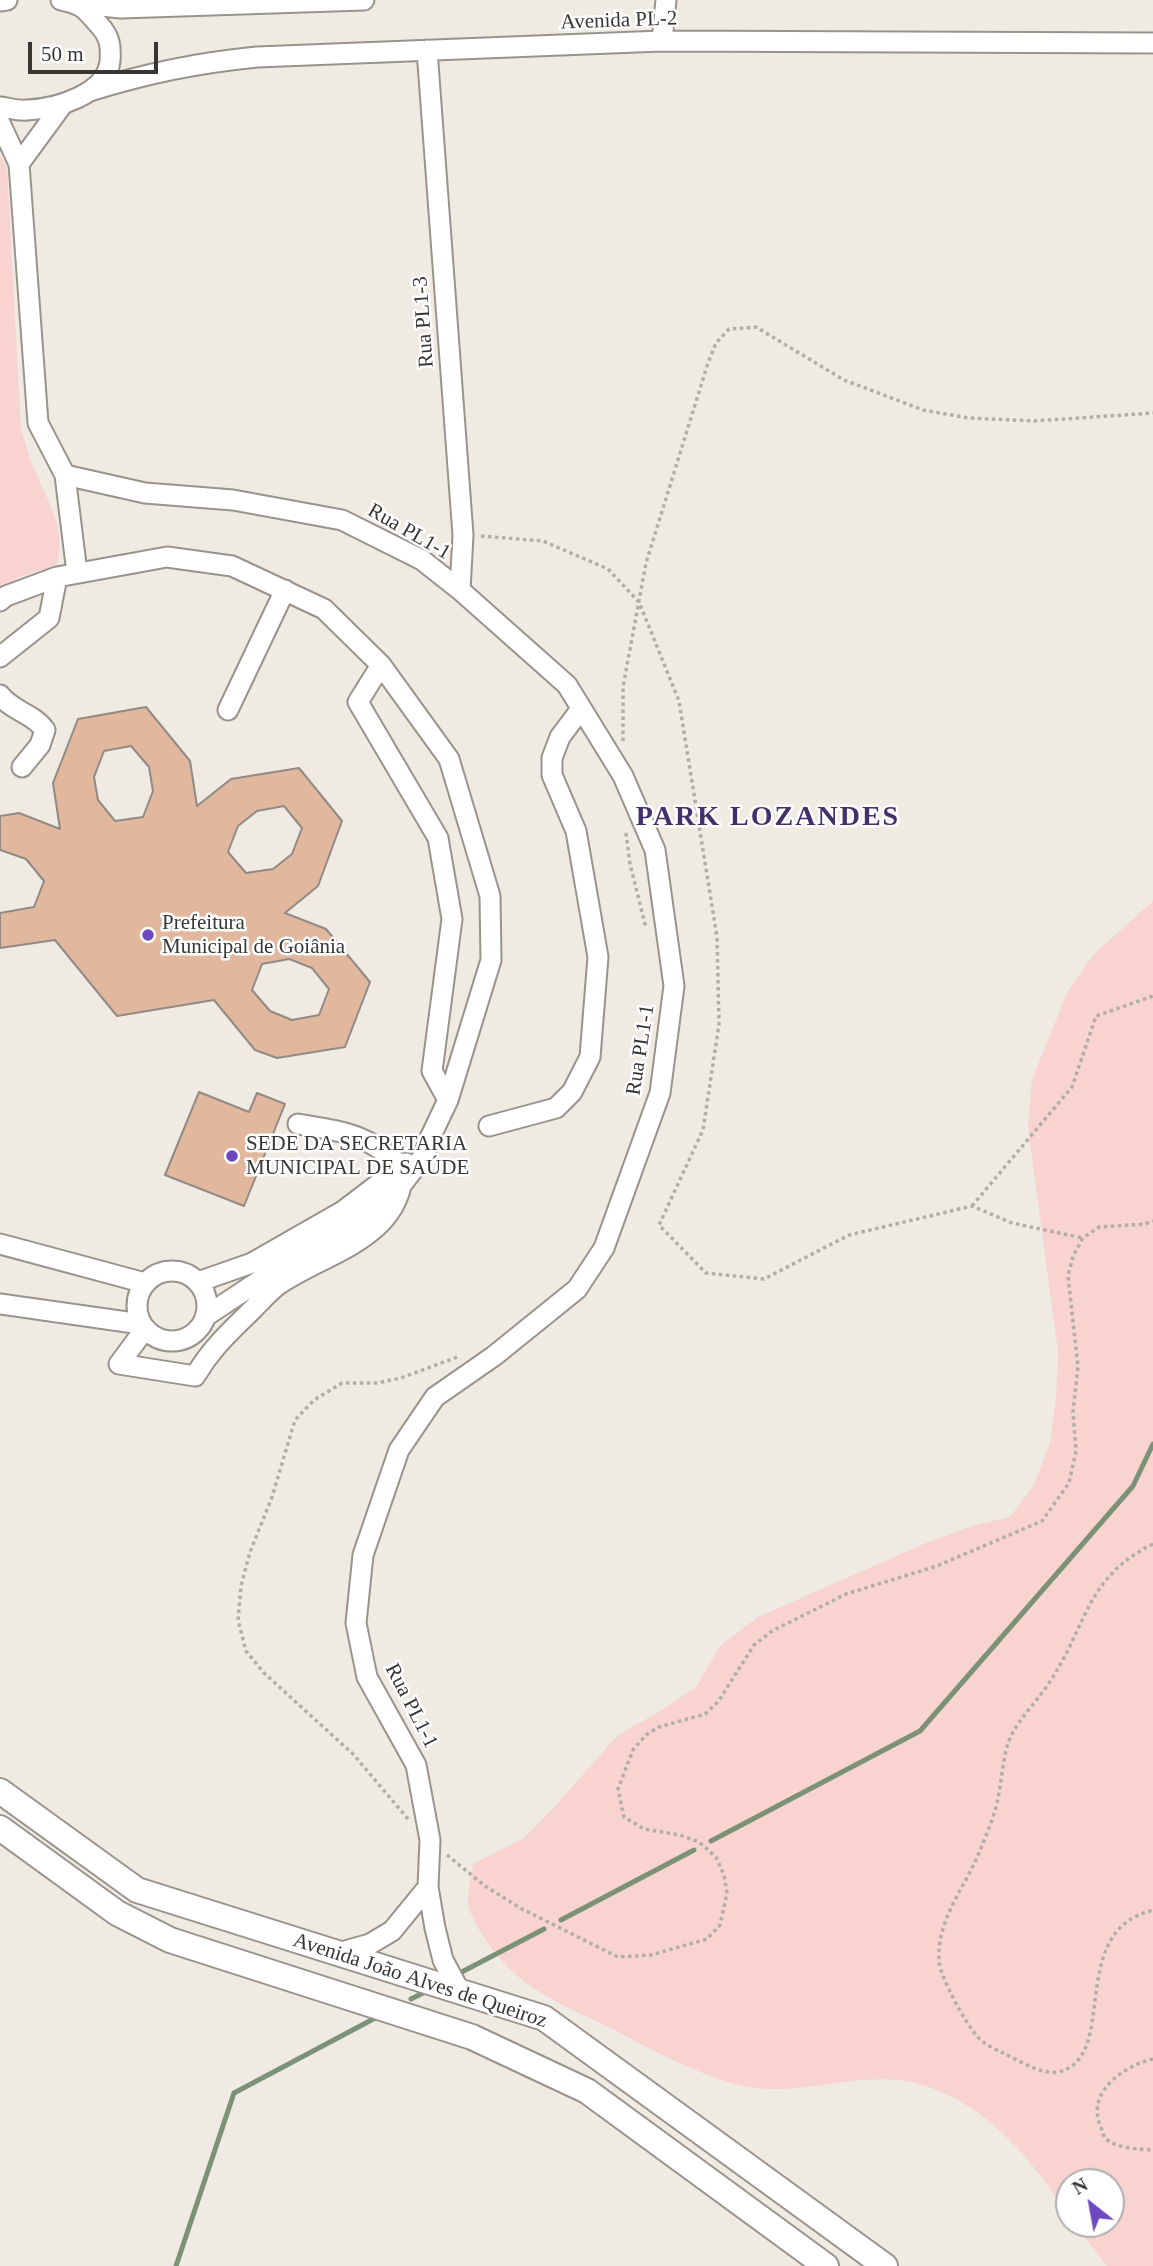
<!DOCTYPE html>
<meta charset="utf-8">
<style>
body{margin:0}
#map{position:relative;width:1153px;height:2266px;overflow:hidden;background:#efeae2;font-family:Georgia,serif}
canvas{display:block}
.north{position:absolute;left:1055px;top:2168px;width:70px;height:70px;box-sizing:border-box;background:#fff;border:2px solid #afafad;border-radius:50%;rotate:329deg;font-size:19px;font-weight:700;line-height:28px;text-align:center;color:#383633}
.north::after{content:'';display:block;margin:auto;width:24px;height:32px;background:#6e48c1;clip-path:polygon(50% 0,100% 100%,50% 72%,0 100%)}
.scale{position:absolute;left:28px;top:42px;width:130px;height:32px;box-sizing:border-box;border:4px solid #383633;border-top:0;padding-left:9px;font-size:21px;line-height:24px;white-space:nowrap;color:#383633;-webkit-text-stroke:5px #fff;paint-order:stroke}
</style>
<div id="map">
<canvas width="1153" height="2266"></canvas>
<div class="north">N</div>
<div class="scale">50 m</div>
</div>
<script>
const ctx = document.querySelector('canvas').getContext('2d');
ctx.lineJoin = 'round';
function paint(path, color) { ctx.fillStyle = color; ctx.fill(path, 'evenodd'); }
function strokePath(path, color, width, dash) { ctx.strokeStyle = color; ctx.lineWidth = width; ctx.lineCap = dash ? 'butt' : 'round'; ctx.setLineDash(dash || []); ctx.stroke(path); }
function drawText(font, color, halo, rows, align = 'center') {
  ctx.font = font + ' Georgia,serif'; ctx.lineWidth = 5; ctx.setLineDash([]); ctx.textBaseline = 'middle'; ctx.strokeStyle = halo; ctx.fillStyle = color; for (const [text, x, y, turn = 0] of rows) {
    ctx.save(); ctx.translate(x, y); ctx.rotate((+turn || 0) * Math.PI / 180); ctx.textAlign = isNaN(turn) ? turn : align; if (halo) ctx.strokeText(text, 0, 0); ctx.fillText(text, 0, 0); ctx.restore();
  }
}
paint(new Path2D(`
 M0,155L7,168L21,429C25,442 28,454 33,466C46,499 67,527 57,565L19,577L0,589Z
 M1153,901V2266H1107L1074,2224H1111V2182H1069V2217C1033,2161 988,2105 923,2085C863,2067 803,2099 744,2086C700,2077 648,2047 608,2027C575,2010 539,1997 512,1971C494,1954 479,1933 470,1911C465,1898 472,1877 473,1864L524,1838L557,1804L618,1735L659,1712L697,1686L720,1646L758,1617L926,1543L972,1526L1010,1517L1034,1485L1050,1443L1056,1398L1058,1352L1028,1127L1032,1079L1068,991L1094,954Z`), '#f9d3d0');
strokePath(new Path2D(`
 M711,1841L920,1731L1133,1486L1153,1444
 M561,1920L694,1850
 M456,1975L544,1929
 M411,1999L427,1991
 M176,2266L234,2093L379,2016`), '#7b9178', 5);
const building = new Path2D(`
 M146,707L190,761L197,806L231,779L299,768L342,821L318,886L285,913L326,929L370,982L345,1047L277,1058L255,1050L214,1000L117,1016L55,940L0,948V913L34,907L44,881L26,859L0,850V816L19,813L60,829L53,783L78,719ZM131,746L149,767L153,791L143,817L115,821L98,800L94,777L104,751ZM284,806L302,828L292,854L273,869L246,873L228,852L238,826L257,811ZM289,959L312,968L329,989L319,1015L292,1020L270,1011L252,990L262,964Z
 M199,1092L249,1112L257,1093L285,1104L244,1206L165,1175Z`);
paint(building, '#e1b79e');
strokePath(building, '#928a85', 2);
const minor = new Path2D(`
 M0,1L7,0
 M81,4L121,8L364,0
 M662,41L666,0
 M427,50L463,535L460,590
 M90,91C148,73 197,63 257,57L662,41L1153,43
 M0,107C9,108 18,111 27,110C56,109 107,94 110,61C111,46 110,37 100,26C84,8 84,5 61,0
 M0,123L19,164L38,423L65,475L77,573
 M19,164L63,104
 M65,475L145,493L233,500L342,520L422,560L460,590L567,685L623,776L655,850L674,986L660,1093L604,1248L577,1289L494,1356L435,1397L399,1450L363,1555L356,1623L367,1677L416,1765L430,1840L428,1887L435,1928L443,1960L459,1990
 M0,601L6,596L57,577L167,557L232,566L324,609L381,665L449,759L490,896L491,960L448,1100L429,1140L425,1154L403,1183L352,1225L265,1277L206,1316
 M0,657L49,618L57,577
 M381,665L358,702L438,838L452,919L432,1071L448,1100
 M0,695C12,711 34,714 45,730L40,745L22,767
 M228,710L285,590
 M489,1126L556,1108L572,1092L590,1057L598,957L576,831L552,775V758L560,737L581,709
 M0,1244L145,1283
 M137 1306a35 35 0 1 1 70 0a35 35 0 1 1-70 0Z
 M198,1282L252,1263L343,1211L406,1163
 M0,1304L141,1324
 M145,1329L119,1364L195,1376C213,1346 231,1331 255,1307C262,1300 270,1291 278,1285C326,1252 403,1239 403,1167C365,1133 345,1132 298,1124
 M338,1953L370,1944L392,1931L428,1887`);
const major = new Path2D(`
 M0,1791L137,1890L544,2018L885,2266
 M0,1828L117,1913L170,1940L472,2037L587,2091L826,2266`);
strokePath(minor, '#98938c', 23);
strokePath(major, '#98938c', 28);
strokePath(new Path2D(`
 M481,536L543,541L608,569L639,602L679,701L717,937L719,1024L703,1130L659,1225L706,1273L764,1279L849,1235L972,1206L1012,1223L1083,1238
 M623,741V687L646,563L708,363L716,343L729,329L756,327L844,380L923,410L969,418L1034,421L1153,413
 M626,833L630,864L646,928
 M972,1206L1072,1087L1096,1016L1153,996
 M1153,1544C1086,1577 1087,1625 1051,1680C1039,1699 1021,1716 1011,1736C1003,1752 1002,1781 998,1798C995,1815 987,1833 981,1848C967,1885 936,1919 939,1961C940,1977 966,2024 977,2036C983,2044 995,2049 1003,2053C1018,2060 1041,2075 1058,2072C1120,2059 1066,1933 1150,1911L1153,1913
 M408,1819L353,1754L264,1673L246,1651L238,1620L241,1586L250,1552L272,1497L295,1420L314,1400L342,1383H377L401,1378L460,1356
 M447,1855L485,1886L522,1909L618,1957L651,1955L707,1939L720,1925L727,1893L724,1875L716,1857L699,1842L680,1835L644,1829L624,1817L618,1789L633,1750L646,1735L659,1727L705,1714L718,1702L754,1645L772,1631L846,1594L937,1566L1042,1521L1069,1483L1076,1451L1073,1412L1078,1367L1068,1276L1073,1256L1083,1238L1099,1227L1145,1224L1153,1221
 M1153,2059C1123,2066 1085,2093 1101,2127C1102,2131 1103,2135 1105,2138C1116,2149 1139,2149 1153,2150`), '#b2aea7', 3.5, [3.5, 3.5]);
strokePath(minor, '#fff', 19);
strokePath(major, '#fff', 24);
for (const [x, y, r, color] of [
 [148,935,7,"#6e48c1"],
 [232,1156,7,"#6e48c1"]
]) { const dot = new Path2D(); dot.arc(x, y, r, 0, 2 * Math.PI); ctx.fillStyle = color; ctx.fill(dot); strokePath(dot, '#fff', 2.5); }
drawText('21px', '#383633', '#fff', [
 ["Avenida PL-2",619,21,-2],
 ["Rua PL1-3",424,322,-94],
 ["Rua PL1-1",409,532,30],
 ["Rua PL1-1",641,1050,-81],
 ["Rua PL1-1",411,1706,63],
 ["Avenida João Alves de Queiroz",420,1981,18]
]);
drawText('21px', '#383633', '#fff', [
 ["Prefeitura",162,923],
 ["Municipal de Goiânia",162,947],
 ["SEDE DA SECRETARIA",246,1144],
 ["MUNICIPAL DE SAÚDE",246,1168]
], 'left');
ctx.letterSpacing = '2px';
drawText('bold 28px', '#40306b', '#fff', [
 ["PARK LOZANDES",768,818]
]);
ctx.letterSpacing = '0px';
</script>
